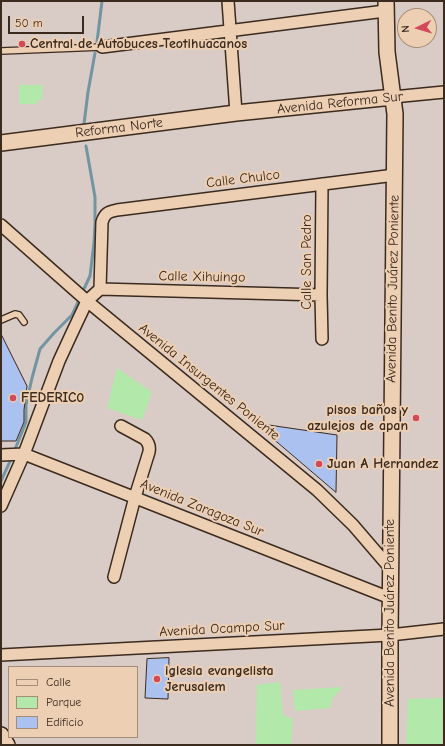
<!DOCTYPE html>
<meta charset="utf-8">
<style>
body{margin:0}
#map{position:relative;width:445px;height:746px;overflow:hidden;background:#d9cbc5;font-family:"Comic Neue",sans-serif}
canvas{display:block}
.frame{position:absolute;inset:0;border:2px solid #3b2a1e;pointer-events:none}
.legend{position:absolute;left:8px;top:666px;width:130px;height:72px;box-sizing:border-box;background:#edcfb3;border:1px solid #a68d77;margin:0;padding:5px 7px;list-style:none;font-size:12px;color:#3b2a1e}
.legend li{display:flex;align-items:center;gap:8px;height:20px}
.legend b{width:20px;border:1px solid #a68d77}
.north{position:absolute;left:397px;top:8px;width:40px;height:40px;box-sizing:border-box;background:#edcfb3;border:1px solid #a68d77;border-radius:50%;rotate:265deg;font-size:11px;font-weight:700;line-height:16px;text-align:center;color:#3b2a1e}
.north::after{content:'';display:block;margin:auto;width:14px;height:18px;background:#d1495b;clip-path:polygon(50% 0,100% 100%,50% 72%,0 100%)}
.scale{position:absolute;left:8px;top:16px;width:76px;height:18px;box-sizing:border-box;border:2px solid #3b2a1e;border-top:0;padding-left:5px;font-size:12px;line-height:14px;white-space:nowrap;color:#3b2a1e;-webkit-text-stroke:3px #edcfb3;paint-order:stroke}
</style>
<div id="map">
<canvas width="445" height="746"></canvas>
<div class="frame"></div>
<ul class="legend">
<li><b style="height:5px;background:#edcfb3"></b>Calle</li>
<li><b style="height:11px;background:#b2e9ab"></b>Parque</li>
<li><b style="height:11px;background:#abc2f0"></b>Edificio</li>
</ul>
<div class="north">N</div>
<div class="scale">50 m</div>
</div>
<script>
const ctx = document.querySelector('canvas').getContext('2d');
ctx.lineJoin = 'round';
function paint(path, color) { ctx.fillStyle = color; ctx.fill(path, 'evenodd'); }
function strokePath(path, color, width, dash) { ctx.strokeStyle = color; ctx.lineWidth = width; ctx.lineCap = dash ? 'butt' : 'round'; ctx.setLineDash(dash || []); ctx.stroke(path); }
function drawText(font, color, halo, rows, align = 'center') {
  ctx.font = font + ' "Comic Neue",sans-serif'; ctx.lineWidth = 4; ctx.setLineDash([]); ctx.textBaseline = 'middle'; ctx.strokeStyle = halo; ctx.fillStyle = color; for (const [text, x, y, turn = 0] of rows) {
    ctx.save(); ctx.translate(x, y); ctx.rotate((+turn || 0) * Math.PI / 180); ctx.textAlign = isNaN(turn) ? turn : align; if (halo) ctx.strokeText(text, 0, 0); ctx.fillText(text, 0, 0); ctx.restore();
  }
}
paint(new Path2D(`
 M19,85H43L42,100H37V104H19Z
 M117,368L152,392L142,420L107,408Z
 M280,682L283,715L293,719L291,745H256L257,685Z
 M343,687L332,699L330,708L295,711L293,690Z
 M443,698L442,745H406L408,699Z`), '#b2e9ab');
strokePath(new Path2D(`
 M97,42L102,1
 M84,124L88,92L95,53
 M82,293L90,276L94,243L95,224V197L86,146
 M14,452L26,422V405L32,378L40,349L54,333L72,315L80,298
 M1,481L12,457`), '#7295a1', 3);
const building = new Path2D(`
 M1,334L27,386L24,410V422L16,441H1Z
 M255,423L337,435L336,492Z
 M169,658L168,699L145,698L147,659Z`);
paint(building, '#abc2f0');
strokePath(building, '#3b2a1e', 1);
const lane = new Path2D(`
 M1,51L102,47
 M1,320L15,314L19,315L24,322`);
const street = new Path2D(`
 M228,1L236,113
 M102,47L385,11
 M393,97L444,92
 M1,225L87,301L317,490L353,525L390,568
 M100,289L102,222C105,213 108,212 117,210L395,175
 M322,339L321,295L322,184
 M1,455L24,454L390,598
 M1,506L24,454L59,361L71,335L87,301L100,289L321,295
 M114,577L135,497L149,452C150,447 149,443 145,439L121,426
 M1,655L390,635L444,629`);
const secondary = new Path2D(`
 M386,1L387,52L395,114L390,635V745
 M1,143L236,113L393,97
 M1,735L7,745`);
strokePath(lane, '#3b2a1e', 8);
strokePath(street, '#3b2a1e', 14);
strokePath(secondary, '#3b2a1e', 18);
strokePath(lane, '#edcfb3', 5.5);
strokePath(street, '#edcfb3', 11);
strokePath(secondary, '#edcfb3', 15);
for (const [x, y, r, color] of [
 [22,44,4,"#d1495b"],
 [13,398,4,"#d1495b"],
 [416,418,4,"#d1495b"],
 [319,464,4,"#d1495b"],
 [157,679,4,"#d1495b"]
]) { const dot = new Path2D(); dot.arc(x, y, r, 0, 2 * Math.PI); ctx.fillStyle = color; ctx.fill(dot); strokePath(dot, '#edcfb3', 1.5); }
drawText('bold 14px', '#3b2a1e', '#edcfb3', [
 ["Central de Autobuces Teotihuacanos",30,44],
 ["FEDERIC0",21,398],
 ["pisos baños y",408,410,"right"],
 ["azulejos de apan",408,426,"right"],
 ["Juan A Hernandez",327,464],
 ["iglesia evangelista",165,671],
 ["Jerusalem",165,687]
], 'left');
drawText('14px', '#3b2a1e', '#edcfb3', [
 ["Avenida Reforma Sur",340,103,-6],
 ["Reforma Norte",119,128,-7],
 ["Calle Chulco",243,179,-7],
 ["Calle San Pedro",307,262,-90],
 ["Calle Xihuingo",202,277,1],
 ["Avenida Benito Juárez Poniente",393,289,-89],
 ["Avenida Insurgentes Poniente",209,382,39],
 ["Avenida Zaragoza Sur",202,508,22],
 ["Avenida Benito Juárez Poniente",390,613,-90],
 ["Avenida Ocampo Sur",222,629,-3]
]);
</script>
